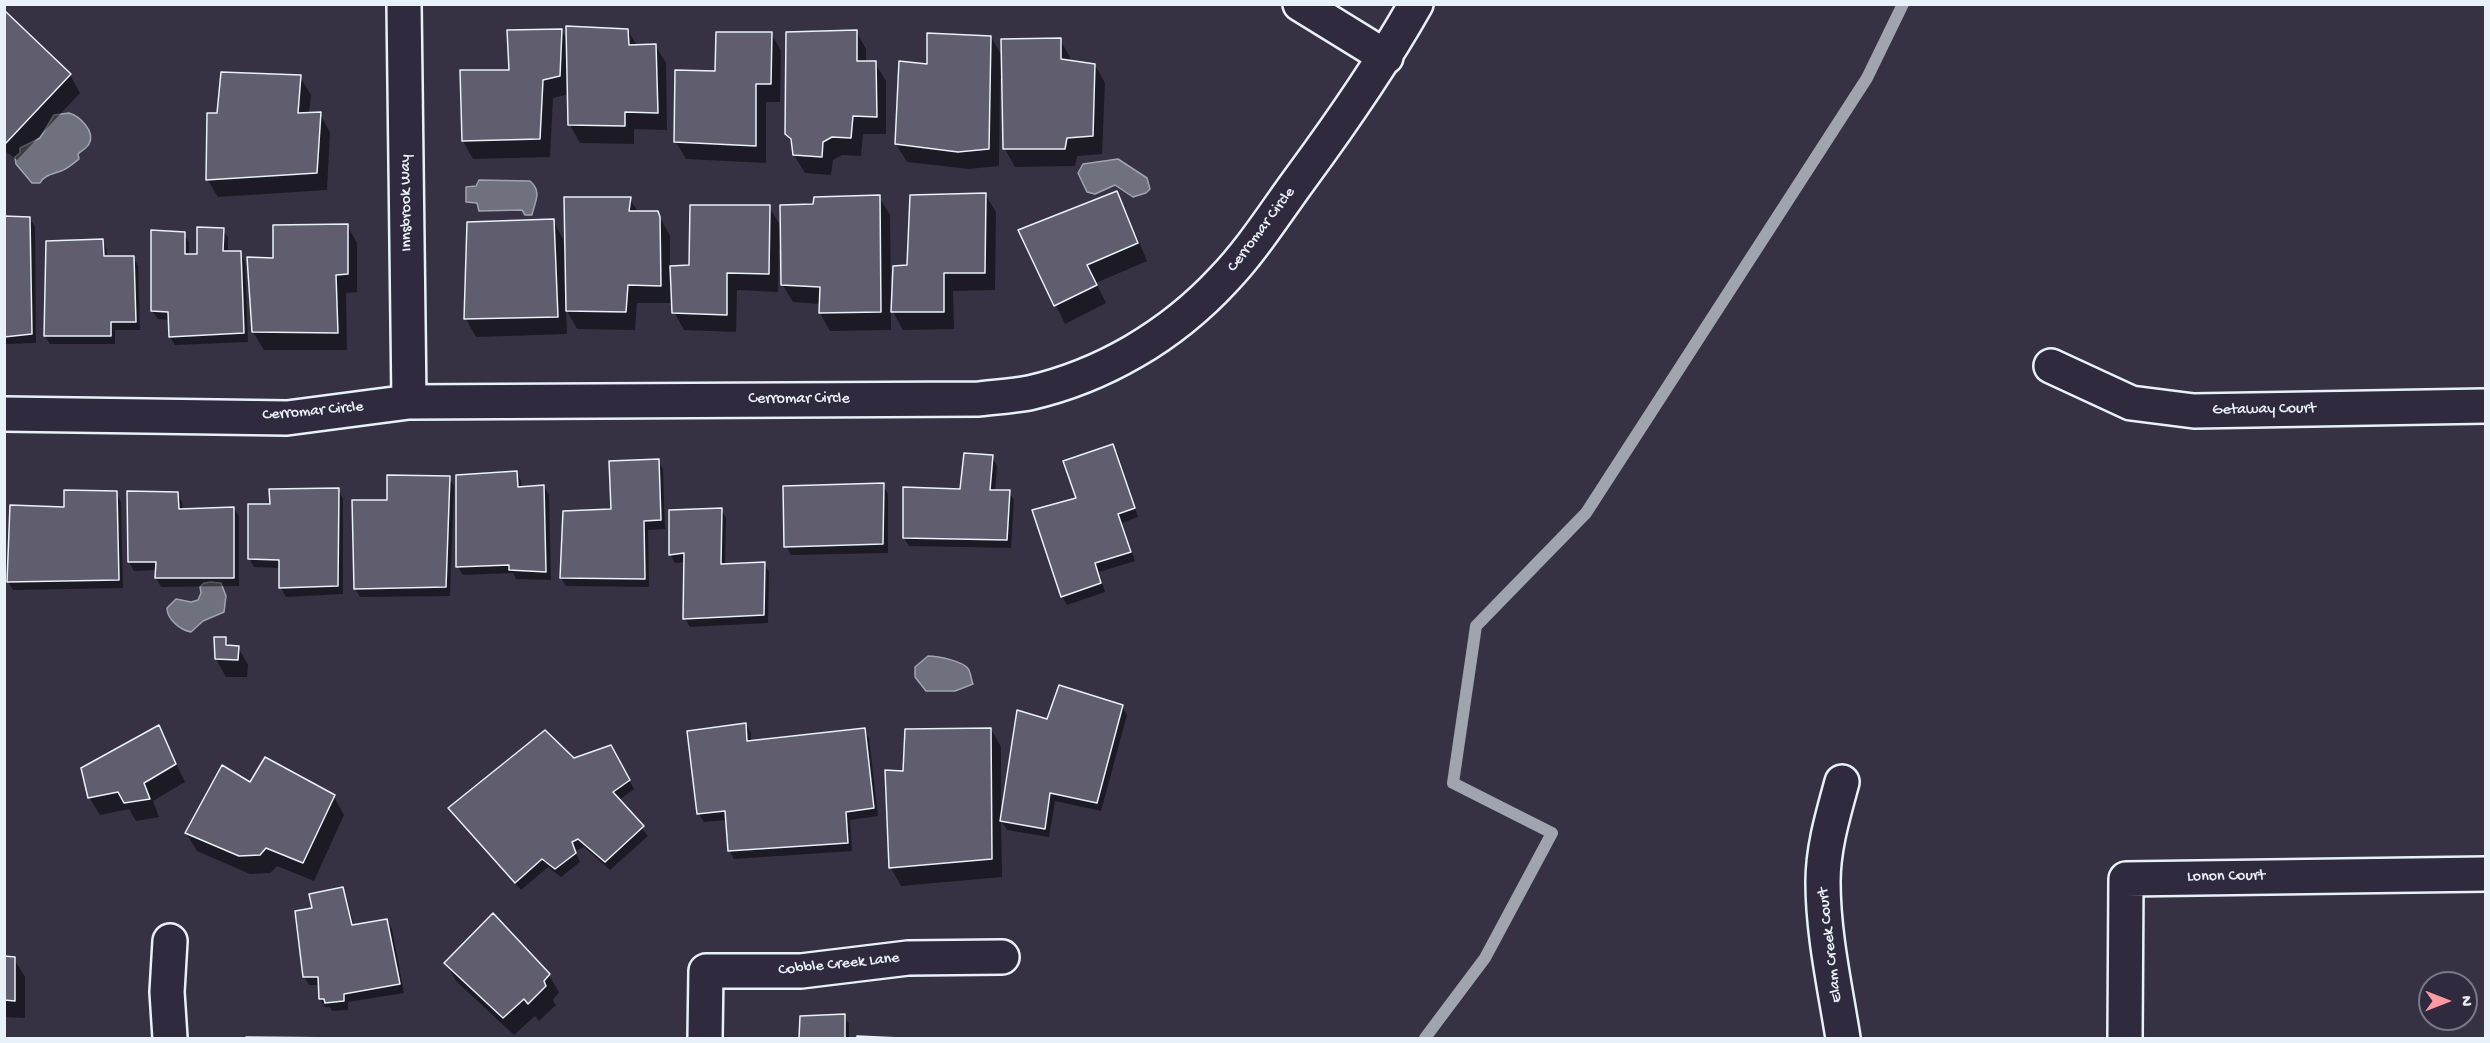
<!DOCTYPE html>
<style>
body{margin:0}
#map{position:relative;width:2490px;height:1043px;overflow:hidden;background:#363244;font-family:"Gochi Hand",sans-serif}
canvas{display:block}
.frame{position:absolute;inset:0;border:6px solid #e8f1f8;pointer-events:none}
.north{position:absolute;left:2418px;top:971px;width:60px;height:60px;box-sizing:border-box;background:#2f2a3d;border:2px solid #797a88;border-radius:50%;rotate:90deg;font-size:16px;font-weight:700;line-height:24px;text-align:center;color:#e8f1f8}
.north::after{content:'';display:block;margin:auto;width:21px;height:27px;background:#ff9aa2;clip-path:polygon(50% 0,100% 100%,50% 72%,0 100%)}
</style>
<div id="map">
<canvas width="2490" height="1043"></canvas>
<div class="frame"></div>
<div class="north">N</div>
</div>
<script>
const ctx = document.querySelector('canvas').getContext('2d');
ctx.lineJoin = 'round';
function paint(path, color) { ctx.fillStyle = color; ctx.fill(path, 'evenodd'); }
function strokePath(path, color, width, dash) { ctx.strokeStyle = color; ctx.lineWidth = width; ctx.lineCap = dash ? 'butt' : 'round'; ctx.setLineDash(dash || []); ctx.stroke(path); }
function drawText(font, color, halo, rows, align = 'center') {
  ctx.font = font + ' "Gochi Hand",sans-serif'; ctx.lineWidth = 4.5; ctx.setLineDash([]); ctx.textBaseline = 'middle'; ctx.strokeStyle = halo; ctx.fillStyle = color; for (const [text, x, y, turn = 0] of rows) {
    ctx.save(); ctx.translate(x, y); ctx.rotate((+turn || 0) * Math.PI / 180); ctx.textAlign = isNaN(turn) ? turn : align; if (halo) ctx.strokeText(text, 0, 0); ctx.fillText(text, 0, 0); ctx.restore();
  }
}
const water = new Path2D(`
 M69,113C79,116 96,131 89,144C87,148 81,151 78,154L79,159C74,163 67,169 61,171C53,174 44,175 40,183H32L16,164L15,157L20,153V148L40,138L54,115Z
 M1118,159L1147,178L1150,189L1146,193L1133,197L1115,185L1095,194L1087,192L1078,173L1083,164Z
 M479,180L530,181C543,192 534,203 532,215H525L522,210L479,211L477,203L466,202V187L476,186Z
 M211,582L221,583L226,596L224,612L203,621L191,632C180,630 167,619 167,608L176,599L191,602L198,600L201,593L200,587L204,583Z
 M928,656C937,656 965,661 969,670C971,674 971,680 973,684L955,691H926L915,677V667Z`);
paint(water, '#70717f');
strokePath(water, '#a0a4af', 1.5);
paint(new Path2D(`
 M4,12L70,75L80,93L17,160L4,150Z
 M561,30L568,42L628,30L637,46L655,45L666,63L667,130L634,129V144L580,143L570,125L569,94L553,98L550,157L473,159L463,141L511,71Z
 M856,31L866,49V63H875L886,81V134H863L861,156L842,155L833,160L831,175L805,173L794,155L793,146L786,134Z
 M771,33L781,51L780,102H766V163L686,159L676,142L716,72Z
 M991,37L1003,58L1060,40L1070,57V62L1095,65L1105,83L1102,154L1077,156L1075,166L1015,167L1005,149L1003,79H1000L999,166L969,169L907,162L896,144L929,65Z
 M300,77L311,95L309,114H320L330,132L327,190L218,197L207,179Z
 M1116,193L1126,211L1147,261L1096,283L1106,303L1065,324L1020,230Z
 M985,194L996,212L995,290L953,291L954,329L903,330L891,308V330L830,331L820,313L821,304L793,302L782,284V249H779L778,292L737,290L736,332L684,330L674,312L673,303H637L635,330L577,329L566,309L567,334L476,337L466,319L468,224L553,221L563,239L564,249H566L630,199L638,212H657L670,236V267H691L769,207L782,228L815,206L879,197L890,215L891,299H893L908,267Z
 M4,218H30L35,227L36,343L4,344Z
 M347,225L357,243V292L346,293L347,350H264L253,332L274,259Z
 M223,230L228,238V253H240L245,262L248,342L175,345L170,337L169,320L158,319L152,311L184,234L189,242V255H198Z
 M102,241L107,250V257H133L138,266L140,330H115V344H50L45,336Z
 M1113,446L1118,454L1138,517L1122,523L1135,561L1099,572L1105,592L1067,605L1062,596L1077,499Z
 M992,457L997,466L995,492H1009L1014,500L1011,548L909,546L904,538L962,490Z
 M658,461L663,469L665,529L648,530L649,587L566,586L561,578L613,510Z
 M516,472L521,481V488L544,486L549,495L551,580L516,579L513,573L463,575L458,567Z
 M449,478L454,486L450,596L360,597L355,588Z
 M883,485L888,494V553L791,555L786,546Z
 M338,490L343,498V594L286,597L281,588L280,568L254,567L249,558L271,506Z
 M116,493L121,502L123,588L13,590L8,582L65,508Z
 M177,493L182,502L183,510L234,508L239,517V586L161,587L156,578L157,570L134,571L129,562Z
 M721,509L726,518L725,565L764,563L769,572L768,623L690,627L685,619L686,562L675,563L670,554Z
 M225,639L230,647H238L248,665L247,677H226L216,659Z
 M1122,706L1127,715L1101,811L1055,801L1049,837L1007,830L1001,821L1002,877L901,886L891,868L905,772L991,729L1001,747V812H1003L1048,720Z
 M746,724L751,733V743L864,730L869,738L878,816L850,820L852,851L734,859L729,850L727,820L704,822L699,814Z
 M158,727L185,782L153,801L159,817L136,821L129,809L100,815L89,797Z
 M610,747L634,789L619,800L648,836L610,870L584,847L575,851L580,862L561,877L548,867L521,890L455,817L450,808Z
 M251,784L334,797L344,815L314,881L277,866L270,873L250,874L197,851L186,833Z
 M342,889L347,898L354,926L387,920L392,929L404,993L348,1002V1010L332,1011L330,1007H325L320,999V985H309L304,976L314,909Z
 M4,958L14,959L25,977V1018L4,1017Z
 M446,963L548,974L559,992L553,1000L556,1005L539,1021L535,1016L514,1035L456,981Z
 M844,1016L849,1024V1038H801V1018Z`), '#0007');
strokePath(new Path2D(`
 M1425,1038L1485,958L1552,833L1453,783L1476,626L1586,513L1867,78L1903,4`), '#a0a4af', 12);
const building = new Path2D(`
 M4,10L71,74L6,143L4,142Z
 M566,26L628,29L629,45L656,44L658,113L625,112V126L568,125Z
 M562,29L560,76L543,80L540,139L462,141L460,70H509L507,30Z
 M857,30V61H876L877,117L853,116L851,138L832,137L823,142L822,157L793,155L791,139L785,134L786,32Z
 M716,32H772L771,84H756V146L674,142L675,70L715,71Z
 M927,33L991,36L989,149L958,152L895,144L899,61L927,64Z
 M1061,38V59L1095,64L1093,136L1067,138L1065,149H1003L1001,39Z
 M221,72L301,75L298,113L321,112L317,173L206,180L207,113H217Z
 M1117,191L1138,243L1087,265L1097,285L1054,306L1018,230Z
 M986,193L985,273H944V312H891L893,266L907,265L910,195Z
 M880,195L881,312L819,313L820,287L781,285L780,205L813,204L814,197Z
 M564,197H631L629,211H658L660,217L661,286L628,285L626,312L566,311Z
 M690,205H770L769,274L727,273V315L672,313L670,266L689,265Z
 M4,216L30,217L32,334L4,337Z
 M554,219L558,317L464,319L467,222Z
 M348,224V274L336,275L338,333L252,332L247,257L273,258V225Z
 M197,227L224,228L223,251H241L244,333L169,337L168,312L151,311V230L185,232V254H197Z
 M103,239L104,256H134L136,322H111V336H44L46,241Z
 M1113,444L1135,508L1118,514L1131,552L1095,563L1101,583L1061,597L1032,510L1076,498L1063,461Z
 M964,453L993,455L990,490H1010L1007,540L903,538V487L960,489Z
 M659,459L661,520L644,521L645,579L560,578L563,511L611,509L609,461Z
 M517,471L518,487L544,485L546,572L509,570V565L456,567V475Z
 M387,475L450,476L446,587L354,589L352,500H387Z
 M884,483L883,544L784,547L783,486Z
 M339,488L338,586L279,588V560L248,559V504H270L269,489Z
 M64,490L117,491L119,580L7,582L10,505L64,507Z
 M127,491L178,492L179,509L234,507V578H155L156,562H128Z
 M722,508L721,564L765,562L764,615L683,619L684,553L669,555V510Z
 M214,637H226V645L239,646L238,660L215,659Z
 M1059,685L1123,705L1097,803L1050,793L1045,829L1000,821L1017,710L1047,719Z
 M746,723L747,741L865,728L874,808L846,812L848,843L728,851L725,811L697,814L687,731Z
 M159,725L176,764L144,783L150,799L124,803L118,792L88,798L81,768Z
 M991,728L992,859L889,868L885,770L903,771L905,729Z
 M545,730L574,758L611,745L630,780L613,792L644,826L605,862L578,839L572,842L576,853L555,869L542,859L515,883L448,808Z
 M265,757L335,795L303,863L266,848L260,855L239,856L185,833L222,765L250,782Z
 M343,887L352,925L387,919L400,984L344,994V1001L325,1003L324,999H319L318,977H303L295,911L312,908L309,894Z
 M493,913L550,974L544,981L546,986L528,1004L524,999L503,1018L444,963Z
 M4,956L15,957V1001L4,1000Z
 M845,1014V1038H799L800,1016Z
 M857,1036L900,1038H857Z
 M246,1037L340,1038H246Z`);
paint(building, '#605e6e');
strokePath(building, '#e8f1f8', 1.5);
const street = new Path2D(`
 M404,4L409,402
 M1300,4L1386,57
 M2051,366L2131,403L2194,411L2486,406
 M4,414L287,418L409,402L979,399C995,397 1012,396 1029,393C1103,376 1171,336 1223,280C1252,250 1275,213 1300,179C1342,122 1381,66 1416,4
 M1842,782C1833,815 1823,848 1823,882C1823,934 1835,987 1843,1038
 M170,941L167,992L170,1038
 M705,1038L706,971H801L908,958L1002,957
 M2125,1038L2126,879L2486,874`);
strokePath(street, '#e8f1f8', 38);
strokePath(street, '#2f2a3d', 33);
drawText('16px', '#e8f1f8', '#2f2a3d', [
 ["Innsbrook Way",407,203,-91],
 ["Cerromar Circle",1262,230,-53],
 ["Cerromar Circle",799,400],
 ["Getaway Court",2264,410,-1],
 ["Cerromar Circle",313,412,-5],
 ["Lonon Court",2226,877,-1],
 ["Elam Creek Court",1831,945,-97],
 ["Cobble Creek Lane",839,965,-6]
]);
</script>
